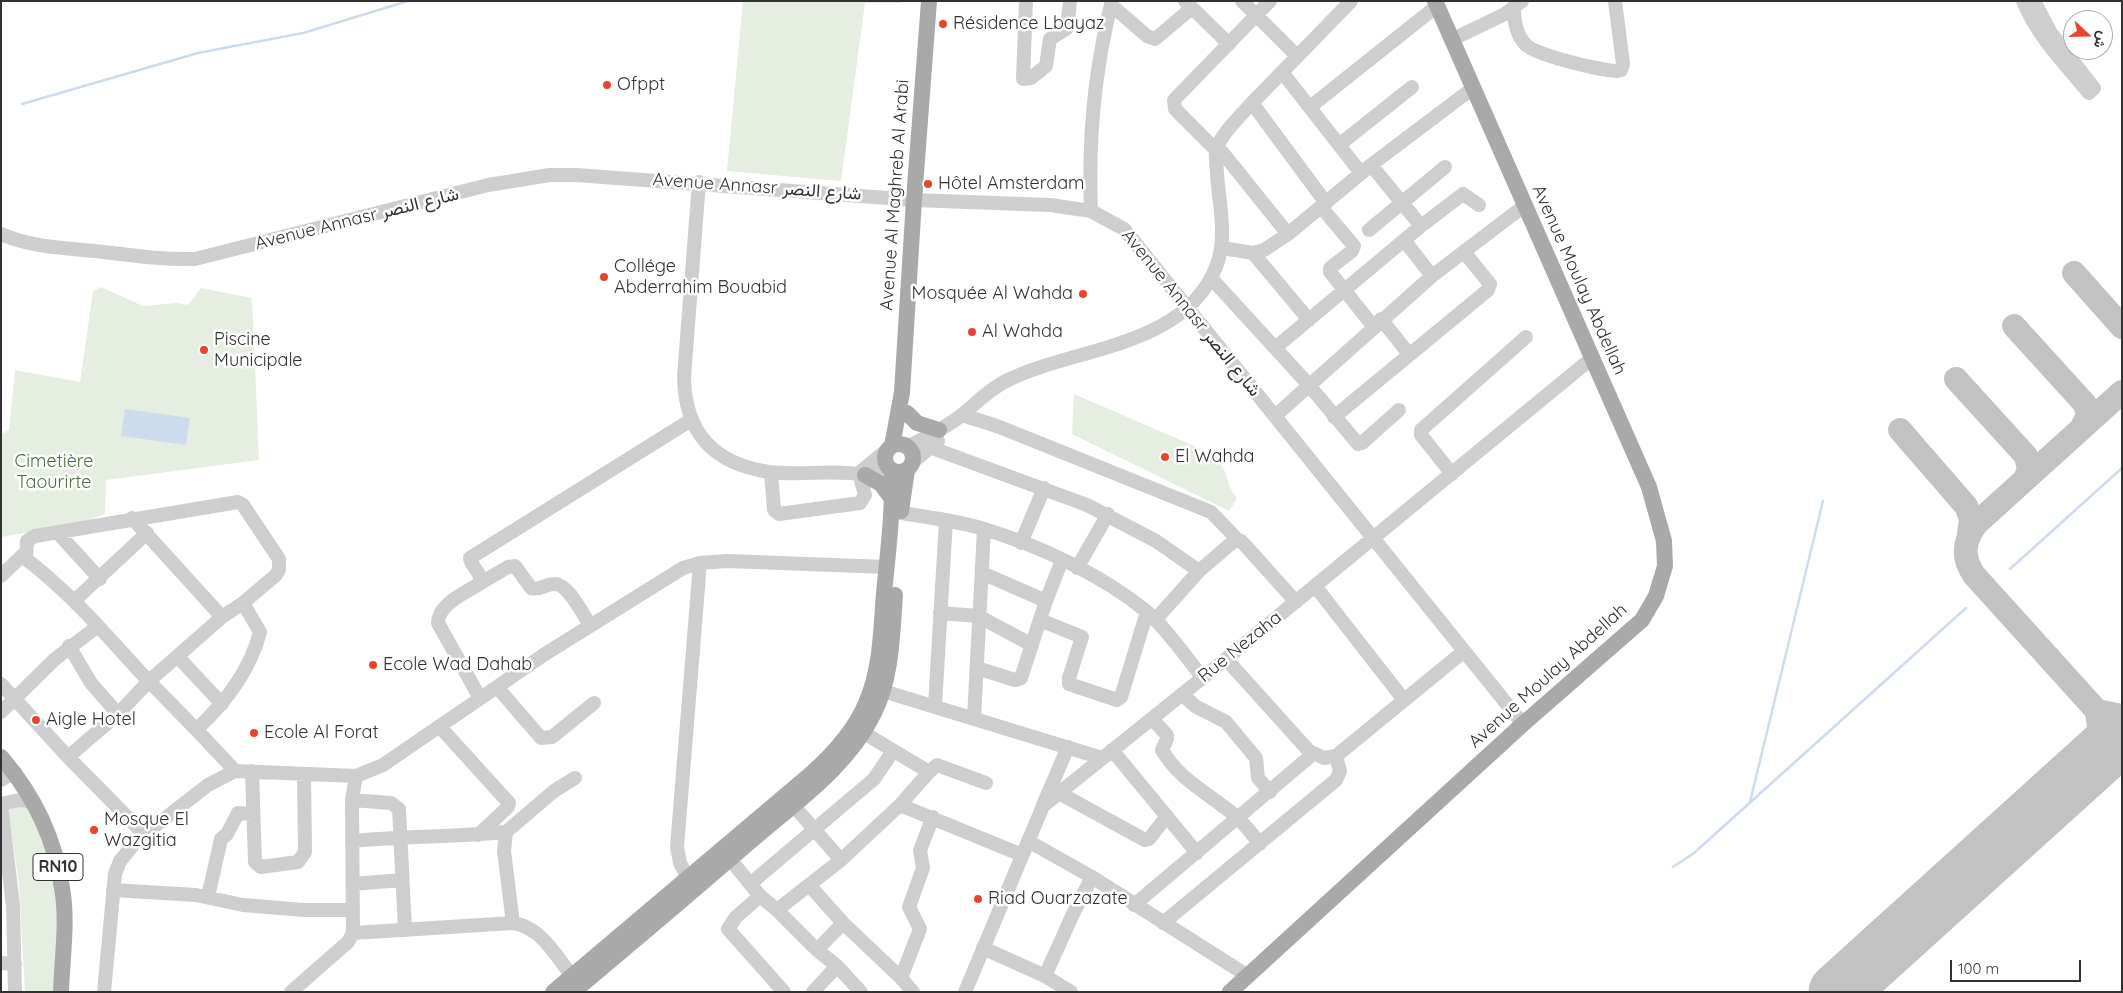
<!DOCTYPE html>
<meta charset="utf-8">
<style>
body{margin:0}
#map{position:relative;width:2123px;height:993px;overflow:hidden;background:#fff;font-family:Quicksand,Vazirmatn,sans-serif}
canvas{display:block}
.frame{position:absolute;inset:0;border:2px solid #313131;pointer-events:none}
.north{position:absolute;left:2063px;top:10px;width:50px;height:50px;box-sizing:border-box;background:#fff;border:1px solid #adadad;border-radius:50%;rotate:111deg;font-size:14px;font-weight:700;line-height:20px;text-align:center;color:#313131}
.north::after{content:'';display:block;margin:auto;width:18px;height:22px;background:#e94432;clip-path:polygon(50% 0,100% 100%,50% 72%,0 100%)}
.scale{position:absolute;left:1950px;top:960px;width:131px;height:22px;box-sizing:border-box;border:2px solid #313131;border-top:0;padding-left:6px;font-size:15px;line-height:18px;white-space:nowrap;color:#313131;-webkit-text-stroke:4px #fff;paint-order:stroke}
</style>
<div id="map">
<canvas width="2123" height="993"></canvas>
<div class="frame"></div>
<div class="north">ش</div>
<div class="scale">100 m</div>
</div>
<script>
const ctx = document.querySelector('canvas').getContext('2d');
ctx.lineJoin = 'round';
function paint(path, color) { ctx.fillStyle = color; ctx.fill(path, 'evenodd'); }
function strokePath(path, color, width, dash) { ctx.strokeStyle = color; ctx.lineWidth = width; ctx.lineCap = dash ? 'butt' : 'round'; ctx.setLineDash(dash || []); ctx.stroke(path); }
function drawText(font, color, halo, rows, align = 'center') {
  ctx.font = font + ' Quicksand,Vazirmatn,sans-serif'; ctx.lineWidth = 5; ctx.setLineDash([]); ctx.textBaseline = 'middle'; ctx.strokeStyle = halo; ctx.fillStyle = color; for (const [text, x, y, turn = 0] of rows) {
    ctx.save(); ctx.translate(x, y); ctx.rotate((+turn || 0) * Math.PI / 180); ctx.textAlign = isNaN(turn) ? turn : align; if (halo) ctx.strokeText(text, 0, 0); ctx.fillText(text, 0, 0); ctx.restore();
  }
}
paint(new Path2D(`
 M743,1H902V3H865L841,181L727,171Z
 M101,287L143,306L177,303L188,305L201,288L252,298L259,460L106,480L105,514L77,524L1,537V434L9,430L15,370L80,382L93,291Z
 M1074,394L1206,451C1213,457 1222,463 1225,472C1230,485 1227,485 1237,498L1229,511L1072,434Z
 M25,803C36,824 46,845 51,868C61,909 56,951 53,992H25L19,885L8,808Z`), '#e5eee0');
paint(new Path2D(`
 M125,409L190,418L186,445L121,436Z`), '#ccdbee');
strokePath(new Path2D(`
 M22,104L198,53L303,33L408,1
 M2010,569L2122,468
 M1750,802L1823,501
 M1673,867L1694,853L1966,608`), '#ccdbee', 2.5);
strokePath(new Path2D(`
 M2074,273L2122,327
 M2014,326L2085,404L2088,416L2082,427
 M1956,379L2026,456L2029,469L2025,479
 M2122,392L1977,523C1964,540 1961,556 1974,575L2097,711L2122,716
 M1900,430L1966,506L1971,519L1969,534
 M2093,761L2100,735L2097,711`), '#c2c2c2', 24);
strokePath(new Path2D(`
 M1838,992L2122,735`), '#c2c2c2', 59);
strokePath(new Path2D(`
 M1026,1L1023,79L1031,78L1046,66L1050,39L1067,28L1070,1
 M1185,1L1229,44
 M1242,1L1297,56
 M2023,1C2037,36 2065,64 2089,93L2094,88L2051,33L2034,1
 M1111,5L1147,36L1155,39L1192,8
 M1514,9C1514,22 1516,35 1526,45C1539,56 1599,70 1617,71L1621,70L1623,64L1615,1
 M1451,40L1505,14L1522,1
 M1282,72L1361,173
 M1252,103L1326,203
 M1310,107L1437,6
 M1339,145L1412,87
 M1218,147L1288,234
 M1216,150L1175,109L1174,100L1270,1
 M699,182L684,377C685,433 714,464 769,472C801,476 834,469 865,475H874L890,470
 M1321,207L1354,246L1352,251L1330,268V272L1373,326
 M1091,211C1088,139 1094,71 1112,1
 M1421,226L1463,194L1479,205
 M1369,230L1445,167
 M1,234C30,247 64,248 95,251C129,255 161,260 195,259L488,185L550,175H576L914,200L1050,205L1091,211L1124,229L1523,724
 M1404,240L1432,276
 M1222,248L1253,253L1264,250L1288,234L1371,165L1473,88
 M1253,253L1309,320
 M1211,278L1308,384L1358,444L1362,443L1399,410
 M1381,319L1409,354
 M1275,348L1421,226L1371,165
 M962,415L997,426L1211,512L1238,540
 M1275,416L1432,276L1524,206
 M1334,417L1488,290L1490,284L1464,252
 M907,447C926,437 946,428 963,414C976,403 989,390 1004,382C1071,347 1184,349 1216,267C1228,238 1219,204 1217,174C1217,167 1215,158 1216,151C1218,137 1242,114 1252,103L1351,1
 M932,448L1087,505L1156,541L1199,571
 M912,463L938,441
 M771,472L774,510L779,514L860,503L865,495L859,473
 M859,473L887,450
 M1452,474L1421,435V430L1526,337
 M901,513C929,517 957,521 984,529C1038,545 1102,575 1146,611C1168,630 1185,656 1203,678
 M132,518L222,617
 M57,532L100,579
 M1021,543L1044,488
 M1077,568L1108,514
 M982,573L1046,601
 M1,576L26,552
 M479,584L508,567L515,566L531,588C540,591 545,584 554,584C568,583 583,615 590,625
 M1315,586L1404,700
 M74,601L147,533
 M940,613L978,616L1032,645
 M1040,620L1082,637L1069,678V684L1117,700L1121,697L1147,612
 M1155,620L1199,571L1234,541H1241L1244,544L1296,602
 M69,646L91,683L118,714
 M178,657L222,704
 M1226,659L1309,751L1324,758L1336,756L1463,652
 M977,668L1015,680L1021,678L1046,601L1062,560
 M1,684L68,757L141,831L146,833L208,785L235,771L356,776L383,765L545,654L683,568L700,563L727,561L887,567
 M497,687L541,738L552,737L594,703
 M883,691L1102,758
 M1182,694L1195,706L1226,722L1256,758L1258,778L1270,792
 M480,698L438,623C438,604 465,593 479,584C484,573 471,568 470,558L691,420
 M935,706L946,520
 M1,712L55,659L98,626
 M974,718L984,529
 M1152,719L1167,735V739L1162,750C1179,780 1211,795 1237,817C1245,825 1253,835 1260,844
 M440,727L509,803L508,807L478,835
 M197,729C226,702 250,671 260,632L243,603
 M864,733L929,772L900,805L1022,855
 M1112,750L1197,853
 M68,757L118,714L149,681L222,617L243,603L276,575L279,570V559L243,505L238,502L35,536L27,541L26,559C69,592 104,632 140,672C172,705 204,737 235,771
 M252,771L255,862L261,867L298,862L305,852L304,774
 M929,772L937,765L986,783
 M1,780L15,772
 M1059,793L1145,840L1149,839L1167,816
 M352,800L391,803L399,809L405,930
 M1,804L13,906L15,992
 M1,804L19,800L32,801
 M793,805L841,860
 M1043,805L1068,747
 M352,841C403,836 455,837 506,832
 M1028,841L1092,877L1248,976
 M730,859L760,896L777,910L817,950L837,966L861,992
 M688,878L680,863L677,847L700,563
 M353,884L402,880
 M750,884L874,779L893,751
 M810,886L843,923
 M113,890L196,895L243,905L304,910H353
 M760,896L736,917L728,929L784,992
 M208,897L221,839L227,834L238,813L253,814
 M1134,905L1313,754
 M777,910L841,860L900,805
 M513,923L504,851L506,832L554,791L575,778
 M1163,923L1336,780L1340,771L1336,756
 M353,933L513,923C541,927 555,955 572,976
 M983,948L1045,976L1071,992
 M817,950L843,923L901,978L913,992
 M1,963L15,964
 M1045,976L1072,916L1092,877
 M901,978L920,929L909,907L923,868L920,850L933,817
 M104,992L115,874L120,861L144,832
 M291,992L348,942L353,933L352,800L356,776
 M813,992L837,966
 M965,992L1043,806L1226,659L1592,358`), '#cecece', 14);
strokePath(new Path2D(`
 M907,413L917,423L939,430
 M885 458a14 14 0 1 1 28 0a14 14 0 1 1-28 0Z
 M892,446L902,392L914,200L929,1
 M865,475L881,484L892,499
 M901,511L907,470
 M1,757C33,794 55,839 62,888C68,921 62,958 61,992
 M553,992L813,772C835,752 855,730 866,703C881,669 881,630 884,593C888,553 893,512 892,471
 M573,992C633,942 693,891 752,840C796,802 848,767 874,713C892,677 892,635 895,595
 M1230,992L1523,724L1642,620L1656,596L1665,566L1664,541L1649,487L1435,1`), '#a9a9a9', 16);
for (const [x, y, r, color] of [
 [943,24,5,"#e94432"],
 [607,85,5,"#e94432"],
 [928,184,5,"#e94432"],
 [604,277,5,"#e94432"],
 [1083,294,5,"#e94432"],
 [972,332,5,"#e94432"],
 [204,350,5,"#e94432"],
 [1165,457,5,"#e94432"],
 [373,665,5,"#e94432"],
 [36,720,5,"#e94432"],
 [254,733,5,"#e94432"],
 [94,830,5,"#e94432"],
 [978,899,5,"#e94432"]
]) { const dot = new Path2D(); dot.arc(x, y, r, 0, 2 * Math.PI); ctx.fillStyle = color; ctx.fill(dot); strokePath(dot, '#fff', 2); }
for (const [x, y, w] of [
 [58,867,50]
]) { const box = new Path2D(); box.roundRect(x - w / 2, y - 13.5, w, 27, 4); ctx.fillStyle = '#fff'; ctx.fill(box); strokePath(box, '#313131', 1); }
drawText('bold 16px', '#313131', null, [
 ["RN10",58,867]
]);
drawText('18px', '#313131', '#fff', [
 ["Résidence Lbayaz",953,24],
 ["Ofppt",617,85],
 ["Hôtel Amsterdam",938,184],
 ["Collége",614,267],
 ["Abderrahim Bouabid",614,288],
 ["Mosquée Al Wahda",1073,294,"right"],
 ["Al Wahda",982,332],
 ["Piscine",214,340],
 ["Municipale",214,361],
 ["El Wahda",1175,457],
 ["Ecole Wad Dahab",383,665],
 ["Aigle Hotel",46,720],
 ["Ecole Al Forat",264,733],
 ["Mosque El",104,820],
 ["Wazgitia",104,841],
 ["Riad Ouarzazate",988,899]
], 'left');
drawText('18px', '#313131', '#fff', [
 ["Avenue Annasr شارع النصر",757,187,4],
 ["Avenue Al Maghreb Al Arabi",895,195,-86],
 ["Avenue Annasr شارع النصر",357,219,-14],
 ["Avenue Moulay Abdellah",1579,280,66],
 ["Avenue Annasr شارع النصر",1191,313,51],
 ["Rue Nezaha",1240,647,-39],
 ["Avenue Moulay Abdellah",1548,676,-42]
]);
drawText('18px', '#4c6f3d', '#fff', [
 ["Cimetière",54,462],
 ["Taourirte",54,483]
]);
</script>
